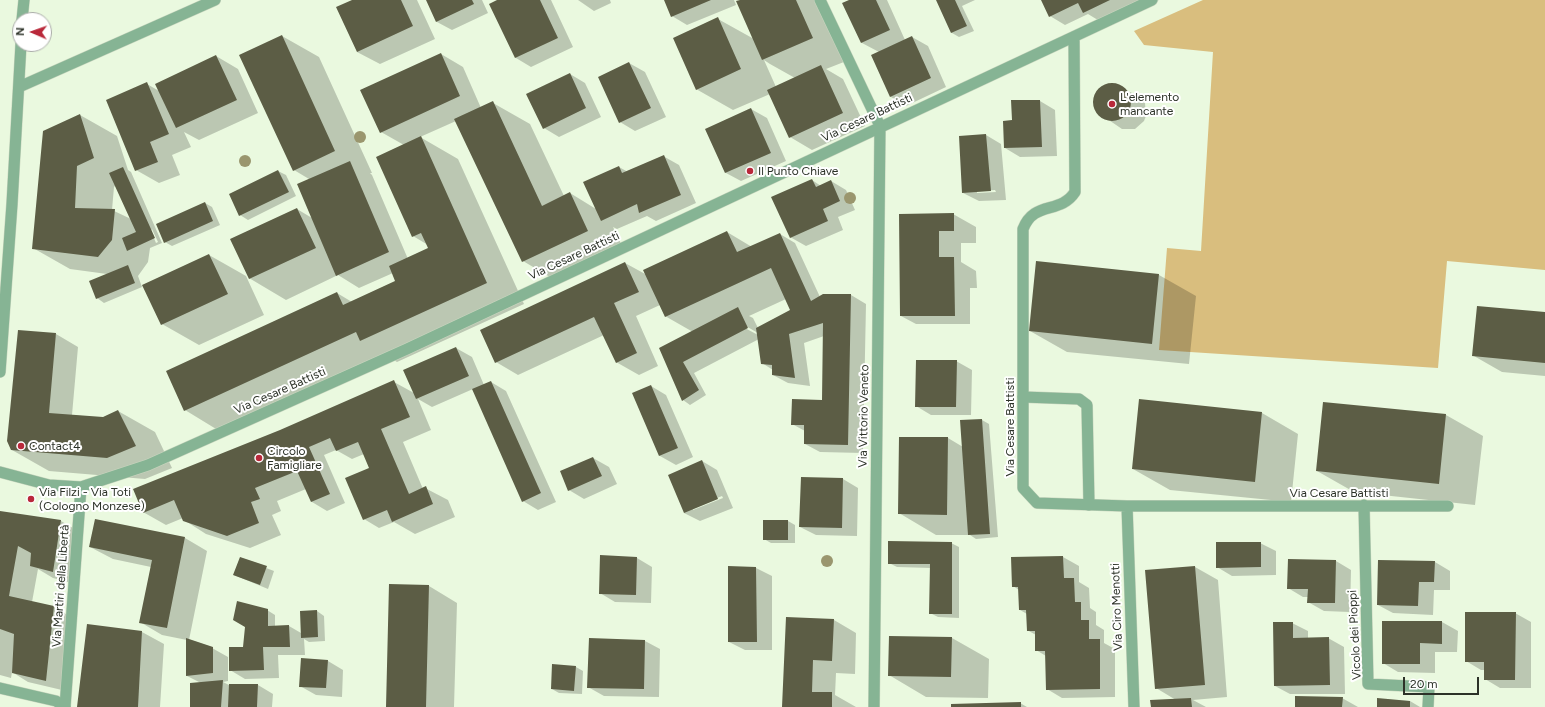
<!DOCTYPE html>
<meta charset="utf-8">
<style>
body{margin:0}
#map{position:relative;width:1545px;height:707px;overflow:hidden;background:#eaf9df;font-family:Figtree,sans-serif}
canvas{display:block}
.north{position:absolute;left:12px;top:12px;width:40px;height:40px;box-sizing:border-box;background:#fff;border:1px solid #abada9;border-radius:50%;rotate:272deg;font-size:11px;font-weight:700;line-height:16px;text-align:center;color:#2c3228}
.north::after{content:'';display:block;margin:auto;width:14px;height:18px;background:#b9283a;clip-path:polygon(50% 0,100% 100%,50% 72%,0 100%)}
.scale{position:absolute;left:1403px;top:677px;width:76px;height:18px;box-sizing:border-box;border:2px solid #2c3228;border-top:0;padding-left:5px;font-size:12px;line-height:14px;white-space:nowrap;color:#2c3228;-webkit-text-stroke:3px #fff;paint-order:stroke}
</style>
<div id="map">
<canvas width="1545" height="707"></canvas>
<div class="north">N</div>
<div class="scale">20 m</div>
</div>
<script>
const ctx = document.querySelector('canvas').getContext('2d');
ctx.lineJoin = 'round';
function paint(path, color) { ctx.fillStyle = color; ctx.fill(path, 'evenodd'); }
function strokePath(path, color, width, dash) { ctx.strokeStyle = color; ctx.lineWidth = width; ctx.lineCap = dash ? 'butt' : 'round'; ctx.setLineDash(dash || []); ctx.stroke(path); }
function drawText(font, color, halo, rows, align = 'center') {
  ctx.font = font + ' Figtree,sans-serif'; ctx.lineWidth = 4; ctx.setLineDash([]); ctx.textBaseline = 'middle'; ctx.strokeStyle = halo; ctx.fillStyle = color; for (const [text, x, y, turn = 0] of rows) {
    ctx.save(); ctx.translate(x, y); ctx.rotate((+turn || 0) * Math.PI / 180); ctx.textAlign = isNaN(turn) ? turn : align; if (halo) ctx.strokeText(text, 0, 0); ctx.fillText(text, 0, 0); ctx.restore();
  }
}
paint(new Path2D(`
 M1203,0H1545V270L1447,261L1438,368L1159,350L1167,248L1201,251L1213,52L1144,45L1134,31Z`), '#d9be7e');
paint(new Path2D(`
 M354,0H417L435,39L380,64L357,52Z
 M427,0H482L488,13L452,30L437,22Z
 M499,0H551L573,47L531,67L516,58L491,4Z
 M578,0H610L611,3L594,11Z
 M665,0H734L736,5L687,25L672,16Z
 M742,0H821L849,60L826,69L843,79L865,126L812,150L790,137L770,94L733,110L696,89L718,19L754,39ZM764,60L770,64L795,78L776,87Z
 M851,0H887L905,40L912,37L928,46L946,87L906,106L891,97L879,52L862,43Z
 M937,0H975L962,6L974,31L959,37L952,33Z
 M1042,0H1159L1106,25L1088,14L1065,25L1050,16Z
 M282,36L319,57L372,173H370L372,175L408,259L430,249L428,245L413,236L404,145L381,132L441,54L463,67L481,108L493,103L530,124L564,196L570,193L596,209L619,167L628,172L663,156L679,165L696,203L656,221L647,216L617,229L613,227L625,252L560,283L523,261L456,121L420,137L458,159L524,304L397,362L387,356L221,432L185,410L337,293L352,302L397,281L393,273L359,288L338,275L286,300L249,278L297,209L312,218L309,179L294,170Z
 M216,56L238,69L258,113L199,140L184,132L191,147L172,155L180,175L159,183L136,170L147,84L159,91Z
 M629,63L645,72L666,117L635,131L620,122Z
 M570,74L585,83L601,117L559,137L544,128Z
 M1114,84L1136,95L1145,103L1146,116L1144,121L1135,129H1122L1097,112L1094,101L1095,95L1103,87Z
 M1012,101H1040L1055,110L1057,156L1020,157L1005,148L1013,121Z
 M751,109L767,118L786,161L741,181L726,173L706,130Z
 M80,115L117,136L128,170L131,172L162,243L150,248L148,262L138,276L142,287L104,303L97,298L107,274L70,269L33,248ZM116,185L131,219L112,210L114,187ZM152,229L158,242L156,243L151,231Z
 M986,135L1001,144L1006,200L979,201L963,193ZM995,190L996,192L977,193V191Z
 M278,171L286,175L296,196L248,220L240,215Z
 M812,180L821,186L831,181L846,190L855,210L838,217L843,230L806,246L790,237Z
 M205,203L212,207L220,225L172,246L165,242Z
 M953,214L976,227V243H961V262L976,271L977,288H970V324H916L901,316L900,215Z
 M727,232L752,247L780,234L795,243L820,297L851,295L866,304L863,453L820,452L805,444V431L792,424L823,401L824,336L804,343L810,386L788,383L773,375V370L762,363L759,339L694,373L706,395L690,405L683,400L670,368L693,332L665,316L660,305L636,316L658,366L639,375L616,362L604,335L518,375L496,362L625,263L647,275ZM786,299L791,311L758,328L753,318L749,316ZM744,325L758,333V335L743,327Z
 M209,255L246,276L264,315L199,345L162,324Z
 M1037,262L1159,275L1196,296L1189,364L1067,352L1030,331Z
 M1545,313V376L1502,372L1474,356Z
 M56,334L78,347L72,415L103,418L118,411L155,432L172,468L145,479L49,471L12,450Z
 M456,348L472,357L484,385L491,382L506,391L556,502L538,510L523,501L473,389L432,407L418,399L431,430L403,442L423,489L425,488L448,500L455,517L415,534L394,522L379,528L364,519L371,469L364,454L352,459L336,450L324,455L345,503L327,511L312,502L306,489L277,501L281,511L272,515L281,535L250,548L206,534L184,520L183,518L166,525L143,512L280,431L394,382L414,393Z
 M956,361L972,370L971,415H931L916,406Z
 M651,386L666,395L693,457L676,465L660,456L634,393Z
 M1324,403L1446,415L1483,436L1475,505L1354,492L1317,471Z
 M1262,413L1298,434L1291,502L1170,490L1133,469Z
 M982,420L989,424L998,537L976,539L970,535H936L899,513L900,438H948L963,447Z
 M593,458L609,467L617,484L584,499L569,490Z
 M702,461L717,470L733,508L700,521L684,513ZM722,496L723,498L693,510V508Z
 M843,479L858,488L857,536L816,535L800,527Z
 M0,512L61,521L83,534L75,584L53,578L38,569L32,602L54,607L76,620L62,690L28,682L12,672L11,678L0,675Z
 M788,521L795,525V543H771L764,539Z
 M185,538L207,551L189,640L212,648L228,657V681L223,682L229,685H258L273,694L272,707H191L201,683L187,676V640L162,635L140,622L151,567L113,559L90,547Z
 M951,543L959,547V618L938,617L930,613L931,568L897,567L889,563Z
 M1260,543L1276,551V575L1232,576L1217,567Z
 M1063,557L1079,566V582L1089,588L1090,608L1096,612V625L1104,630V643L1115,649V697L1062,698L1047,689L1046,656L1036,650V635L1027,630V614L1020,610L1019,590L1013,586L1012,558Z
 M240,558L274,571L268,589L234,575Z
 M637,558L652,567L651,603L615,602L600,593Z
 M1336,561L1351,570L1350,612L1324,611L1308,602L1309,597H1303L1288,588Z
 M1435,562L1450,571V590H1434L1433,615L1393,613L1378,605Z
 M729,567L756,568L772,576V650H745L729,642Z
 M1195,567L1218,580L1227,697L1193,700L1206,707H1152L1176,700L1156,688L1146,571Z
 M390,585L429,586L457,603L454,707H387Z
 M267,610L275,615V626H289L301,633L317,611L324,616L325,641L309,642L304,639L305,655H278L279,678L245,679L230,670Z
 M1515,613L1531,622V688H1500L1485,679V670H1481L1466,661Z
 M834,620L856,633L855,674L836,673L835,695L856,707H783Z
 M1383,622H1442L1458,631L1457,652H1435V673L1398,672L1383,663Z
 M1292,623L1308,631V639L1328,638L1344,647L1345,694H1290L1275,686Z
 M142,632L164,644L160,707H78Z
 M952,638L989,659L988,698L926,697L889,675Z
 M590,639L645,641L660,649L659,697L604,696L588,687Z
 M328,661L343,670L342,697L316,695L300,686Z
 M576,667L583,671L582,694L559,693L552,689Z
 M1342,698L1358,707H1296Z
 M1378,700L1410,701L1420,707H1378Z
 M1020,703L1027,707H952Z`), '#0003');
paint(new Path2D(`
 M352,0H401L413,26L357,52L336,7Z
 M426,0H472L474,4L436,22Z
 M497,0H540L558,38L515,58L489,4Z
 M664,0H711L671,17Z
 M740,0H796L813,38L762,60L736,1Z
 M849,0H876L890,30L861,43L842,3Z
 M936,0H955L967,26L951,33Z
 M1041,0H1110L1083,13L1078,3L1049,17Z
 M718,17L741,69L696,90L673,38Z
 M282,35L335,151L293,171L239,55Z
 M912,36L931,78L890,97L871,55Z
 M441,53L460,96L380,133L360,90Z
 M216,55L237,100L176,128L155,84Z
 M629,62L651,108L619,123L598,77Z
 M821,65L843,113L789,138L767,90Z
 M570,73L586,108L543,129L526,94Z
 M147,82L169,134L150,142L158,162L135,171L106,100Z
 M1093 102a19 19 0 1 1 38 0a19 19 0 1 1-38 0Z
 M1011,100H1040L1042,147L1004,148L1003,121L1012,120Z
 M493,101L542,206L570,192L588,231L522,262L454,119Z
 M751,108L771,153L725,173L705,129Z
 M80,114L94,158L77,166L75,208L115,209L112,240L98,257L32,249L43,131Z
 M986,134L991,191L962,193L959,136Z
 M421,136L487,283L360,341L356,332L184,411L166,371L337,292L343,305L395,281L389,266L428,248L421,233L412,237L376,157Z
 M664,155L681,195L639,213L637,204L601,221L583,182L619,166L622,173Z
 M350,161L389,252L336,276L297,184Z
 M123,167L155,238L127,251L122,238L136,232L109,173Z
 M278,170L289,192L239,216L229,194Z
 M812,179L816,187L831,180L840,201L823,209L828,221L790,238L771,197Z
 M205,202L213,221L164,243L156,224Z
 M297,208L316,248L249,279L230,239Z
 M954,213V231H939V257H954L955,316H900L899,214Z
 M727,231L737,252L780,233L811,301L823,294H851L848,445L804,444V425H791L792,399L822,400L823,323L789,334L795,378L772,375V365L761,364L756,328L790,310L771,268L665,317L643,270Z
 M209,254L228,294L161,325L142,285Z
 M1036,261L1159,274L1152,344L1029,331Z
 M625,262L639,292L614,303L637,353L616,363L594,317L495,363L480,330Z
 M128,265L135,283L96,299L89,281Z
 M1477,306L1545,312V363L1472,356Z
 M738,307L748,328L683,362L699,390L682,401L659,348Z
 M18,330L56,333L49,413L103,417L118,410L136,446L107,458L11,450L7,441Z
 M456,347L469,376L416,399L403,370Z
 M916,360H957L956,407H915Z
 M394,380L410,417L381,429L409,494L426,486L433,504L392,522L387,510L363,520L345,478L369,468L358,442L336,451L330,438L309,447L330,494L311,502L297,471L255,488L260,499L251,502L259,523L227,536L183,521L174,500L143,513L133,489L280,430Z
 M491,381L541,493L522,502L472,389Z
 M651,385L678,448L659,456L632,393Z
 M1139,399L1262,412L1255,482L1132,469Z
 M1323,402L1446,414L1439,484L1316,471Z
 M982,419L990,534L968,535L960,420Z
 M899,437H948L947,515L898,514Z
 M593,457L602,476L568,491L560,471Z
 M702,460L718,499L684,513L668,475Z
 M801,477L843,478L842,528L799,527Z
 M0,511L61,520L53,572L30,566L31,553L18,546L9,596L54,606L46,681L12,673L14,634L0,629Z
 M95,519L185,537L167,628L139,623L152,560L89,547Z
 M763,520H788V540H763Z
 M888,541L952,542V614H929L930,564H888Z
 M1216,542H1261V567L1216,568Z
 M600,555L637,557L636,595L599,594Z
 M1063,556L1064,578H1074L1075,602H1081V620H1089V639H1100V689L1046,690L1045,651H1035V631H1027L1026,610H1019L1018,587H1012L1011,557Z
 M240,557L267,566L260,585L233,575Z
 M1288,559L1336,560L1335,603H1307L1308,589H1287Z
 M1378,560L1435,561L1434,582H1419L1418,606L1377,605Z
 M728,566L756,567L757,642H728Z
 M1195,566L1205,685L1155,689L1145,570Z
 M389,584L429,585L426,707H386Z
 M237,601L268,609V626L289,625L290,647H263L264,670L229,671V647H243L245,627L233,620Z
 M317,610L318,637L301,638L300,611Z
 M1465,612H1516L1515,680H1484V662H1465Z
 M786,617L834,619L832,661L813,660L812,692H832V707H782Z
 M1382,621H1442V644L1420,643V664H1382Z
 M1273,622H1293V638L1329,637L1330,685L1274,686Z
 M87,624L142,631L138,707H77Z
 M889,636L952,637L951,677L888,676Z
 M186,638L213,647V673L186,676Z
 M589,638L645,640L644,689L587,688Z
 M301,658L328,660L326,688L299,687Z
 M552,664L576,666L574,691L551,689Z
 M223,680L221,707H190V683Z
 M229,684H258L257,707H228Z
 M1295,696L1343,697L1342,707H1295Z
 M1191,698L1192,707H1151L1150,700Z
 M1377,698L1410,701V707H1377Z
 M1021,702V707H951V704Z`), '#5c5d45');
const service = new Path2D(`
 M1023,397L1079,399L1087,405L1089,505`);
const pedestrian = new Path2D(`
 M0,688L56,701L65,707`);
const minor = new Path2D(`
 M820,0L880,126L874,707
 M22,20L24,0
 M1074,37L1075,192C1060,215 1034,200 1023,229V488L1037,503L1127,506H1448
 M19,87L215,0
 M0,372L12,204L21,44
 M0,472L49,485L81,487L148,465L407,349L1152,0
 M1364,505L1368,684L1429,687L1428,707
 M1127,506L1134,707
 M65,707L81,487`);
strokePath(service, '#c8d5be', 12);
strokePath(pedestrian, '#c8d5be', 12);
strokePath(minor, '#c8d5be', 12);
strokePath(service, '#86b494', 11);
strokePath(pedestrian, '#86b494', 11);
strokePath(minor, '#86b494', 11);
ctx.fillStyle = '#9a966e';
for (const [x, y] of [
 [360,137],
 [245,161],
 [850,198],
 [827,561]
]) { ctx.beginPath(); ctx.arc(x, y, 6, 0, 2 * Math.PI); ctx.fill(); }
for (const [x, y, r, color] of [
 [1112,104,4,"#b9283a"],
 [750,171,4,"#b9283a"],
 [21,446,4,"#b9283a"],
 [259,458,4,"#b9283a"],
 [31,499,4,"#b9283a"]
]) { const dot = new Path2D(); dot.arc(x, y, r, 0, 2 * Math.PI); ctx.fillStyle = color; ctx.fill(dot); strokePath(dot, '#fff', 1.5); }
drawText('12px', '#2c3228', '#fff', [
 ["L'elemento",1120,97],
 ["mancante",1120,111],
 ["Il Punto Chiave",758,171],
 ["Contact4",29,446],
 ["Circolo",267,451],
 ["Famigliare",267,465],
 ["Via Filzi - Via Toti",39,492],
 ["(Cologno Monzese)",39,506]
], 'left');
drawText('12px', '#2c3228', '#fff', [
 ["Via Cesare Battisti",867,118,-25],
 ["Via Cesare Battisti",574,256,-25],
 ["Via Cesare Battisti",280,391,-24],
 ["Via Vittorio Veneto",864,416,-89],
 ["Via Cesare Battisti",1010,427,-90],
 ["Via Cesare Battisti",1339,493],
 ["Via Martiri della Libertà",61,586,-86],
 ["Via Ciro Menotti",1117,607,-92],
 ["Vicolo dei Pioppi",1355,635,-93]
]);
</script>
